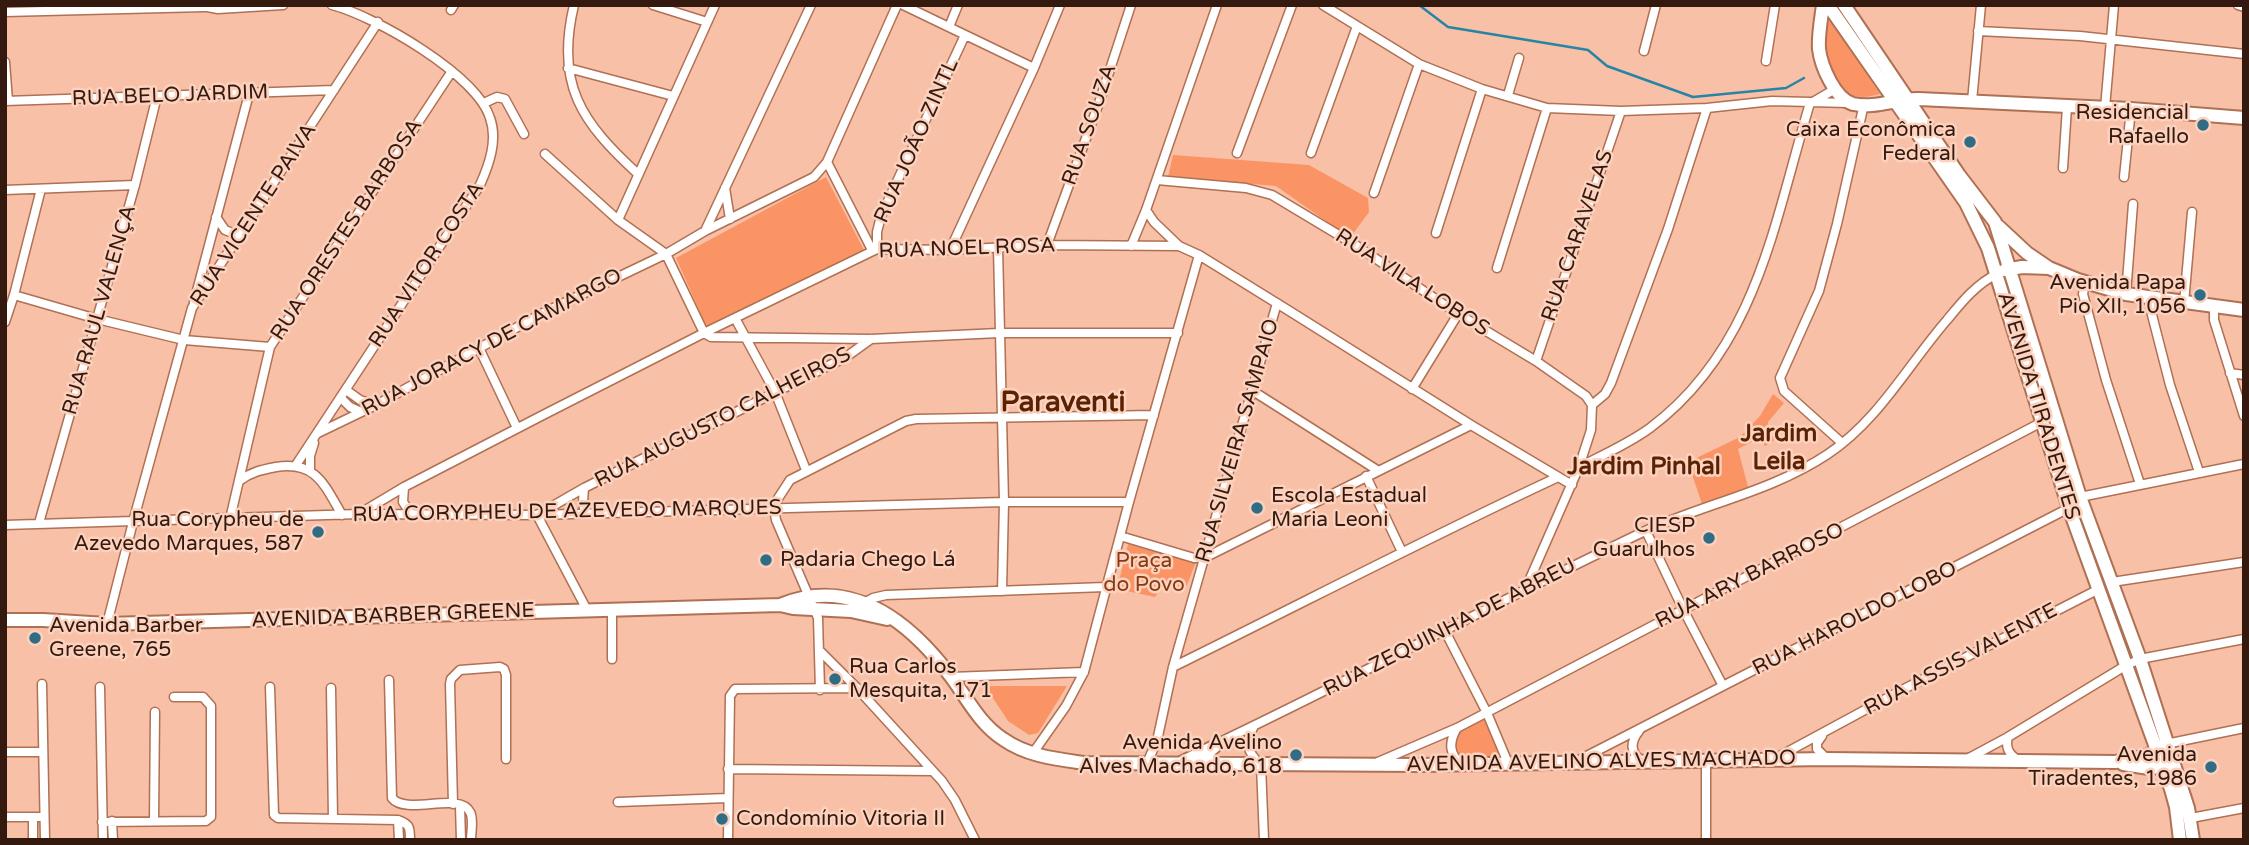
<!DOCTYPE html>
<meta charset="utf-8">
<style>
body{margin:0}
#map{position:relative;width:2249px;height:845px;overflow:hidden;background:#f8c0a7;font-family:"Varela Round",sans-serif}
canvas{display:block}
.frame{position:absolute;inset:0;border:7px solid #341a0e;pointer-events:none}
</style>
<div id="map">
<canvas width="2249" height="845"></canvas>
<div class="frame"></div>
</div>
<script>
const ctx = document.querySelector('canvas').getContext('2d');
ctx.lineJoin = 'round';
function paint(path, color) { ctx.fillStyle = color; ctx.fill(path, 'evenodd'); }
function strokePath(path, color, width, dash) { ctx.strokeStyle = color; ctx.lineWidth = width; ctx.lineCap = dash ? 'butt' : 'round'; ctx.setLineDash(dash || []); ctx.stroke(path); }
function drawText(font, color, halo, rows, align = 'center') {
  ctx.font = font + ' "Varela Round",sans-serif'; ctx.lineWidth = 5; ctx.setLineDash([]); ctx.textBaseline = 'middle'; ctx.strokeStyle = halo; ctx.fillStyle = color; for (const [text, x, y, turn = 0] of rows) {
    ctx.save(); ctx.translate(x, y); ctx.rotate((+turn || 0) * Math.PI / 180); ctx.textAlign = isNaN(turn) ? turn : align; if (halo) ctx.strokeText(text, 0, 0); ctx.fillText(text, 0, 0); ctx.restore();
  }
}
paint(new Path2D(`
 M1830,20L1880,94C1871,96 1861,99 1852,95C1833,86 1818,37 1830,20Z
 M1173,155L1309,165L1368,198L1369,212L1350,238L1276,186L1168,177Z
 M826,177L865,252L707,328L676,258Z
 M1773,394L1784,403L1768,422L1767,428L1775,440L1765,446L1759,438L1738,449L1748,487L1702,504L1688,462L1740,437L1760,416Z
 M1128,544L1196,562L1185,590L1163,585L1155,597L1117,589Z
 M985,686H1067L1038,733L1029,735L1008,721Z
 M1487,714L1506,759L1466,761L1461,758L1454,747L1459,729Z`), '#fa9465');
strokePath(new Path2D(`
 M1419,5L1448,27L1588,50L1607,66L1693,97L1786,88L1804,78`), '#2784a4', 2.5);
const street = new Path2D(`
 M574,5C555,84 581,122 638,174
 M653,5L707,22
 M903,5L1034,68
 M1323,5L1419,64L1482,89L1547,108L1621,111L1707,108L1772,101L1848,103
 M2238,5L2244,7
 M202,6L218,9L283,5
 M451,10L454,5
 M5,12L204,7
 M949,27L958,5
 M1978,31L2080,36L2244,54
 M1644,51L1656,5
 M1766,61L1775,5
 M5,62L8,101
 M568,68L673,96
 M1508,95L1519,58
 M5,101L334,90
 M1972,101L1981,5
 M1813,102L1830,92L1834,87
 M484,103L497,97L505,99L524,134
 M2105,108L2114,5
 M1237,153L1292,5
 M1311,153L1357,26
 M545,154L618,220L666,254L704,333L711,337L871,339L999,333H1178
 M827,162L872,250
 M2063,168L2067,107
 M2124,177L2131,109
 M1157,180L1246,188L1272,195L1357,246L1458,314L1536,361L1586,396L1592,405L1591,430L1579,467L1525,590
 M725,188L730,219
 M5,190L135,185
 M1374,193L1419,64
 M1146,210L1154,222L1179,246
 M216,217L225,230L240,236
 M618,220L715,5
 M705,231L811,5
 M1436,233L1482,89
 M1047,245L1100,100L1131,5
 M1131,246L1146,210L1217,5
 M998,248L1004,502L1002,591
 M877,249V232L881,216L965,35
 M950,250L1034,68L1060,5
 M1497,268L1547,108
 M2085,283L2083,294L2106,380L2140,484
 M2126,294L2133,204
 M14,295L97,319L184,340L270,347
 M2150,298L2151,311L2170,385L2199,472
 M194,302L249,94
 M2184,303L2192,212
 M2214,307V320L2244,416
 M735,318L775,392L806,470
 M5,322L14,295L41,189
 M479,348L517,428
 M1536,361L1621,111
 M2230,373L2244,375
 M1412,389L1458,314
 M346,390L360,400L376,405
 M1253,391L1377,470
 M341,398L350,407L361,412
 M1592,405L1605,394L1611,383L1668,229L1707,108
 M318,433L376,405L543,313L666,254L705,231L814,177L827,162L897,5
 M1842,443L1784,391L1780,378L1819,291L1837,224L1864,104
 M296,465L480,185C489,165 498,140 490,118C477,75 375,16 332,5
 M1579,467C1603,455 1628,444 1650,428C1757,348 1774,222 1810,103
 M310,471V456L314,443
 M1366,476L1402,552
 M239,481C251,472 261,470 276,467C316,461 324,484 342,515
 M404,487L403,502L411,514
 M584,488L583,502L585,514
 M2080,497L2244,464
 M359,514L404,487L545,414L704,333L877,249L950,250L1047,245L1179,246L1199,255L1291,312L1471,425L1572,485
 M537,515L584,488L846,357L871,339
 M537,515L587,610
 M230,519L270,347L452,71
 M39,523L135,185L157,96
 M5,525L359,514L537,515L1004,502H1129
 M1646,531L1684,611L1723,686
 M1120,536L1194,558L1206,557L1471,425
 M2112,582L2244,562
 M864,603L873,598L886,595L1105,587
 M107,624L133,522L192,308L378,22
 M1445,631L1487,713L1508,763
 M819,650L857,688L942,781L955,800L975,840
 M612,659V609
 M1173,667C1301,604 1427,538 1556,478
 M951,677L1084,672
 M389,680L392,798C406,816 460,791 470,812C474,819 471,832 471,840
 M42,684L45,840
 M100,687L103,840
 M270,687L274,815L278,818L398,820C410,824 410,828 410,840
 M331,688L333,819
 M820,690L818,618L776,520L774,509L777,500L790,480L906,421L916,419L1154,415
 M1254,726C1245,743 1246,751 1261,765L1264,840
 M1457,728C1449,741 1448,756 1463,764
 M1639,731C1630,742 1630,753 1642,761
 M1822,736L1817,743V749L1827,759
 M2008,737C2005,748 2009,754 2018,760
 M2166,744L2244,728
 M5,752H43
 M1033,753L1066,706L1084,672L1129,502L1199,255
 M1776,758L1900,691L2099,589
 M1967,759L2008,737L2125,666L2140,659L2244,639
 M1706,760V840
 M1577,761L2069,508
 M1378,762L1457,728L2042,422
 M1146,765L1157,741L1173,667L1277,303
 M1208,765L1210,754L1220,742C1362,674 1501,600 1643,532C1703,504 1771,492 1828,454C1878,421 1908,365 1947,320C1961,303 1976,284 1997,274
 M728,769L932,771
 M618,802L728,798
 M453,804L450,684L451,679L460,670L500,667L504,669L506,675V759
 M460,806L461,840
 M5,817H44
 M33,817V840
 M2191,818L2244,808
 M398,820L399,840
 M112,821L113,840
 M154,821L155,712
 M102,822L206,821L211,817V706L203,697H174
 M728,840L730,696L735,689L857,688`);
const secondary = new Path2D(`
 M1823,5C1821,20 1818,35 1819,49C1821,66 1835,99 1853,104C1875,109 1898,98 1919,99L2131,109L2244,118
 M1828,5L1966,203L1988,248L2069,508L2171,789L2176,807L2180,840
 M1844,5L1959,175L1995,222L2080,497L2140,659L2188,808L2193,840
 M1998,226L2027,253L2049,268
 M2005,270L2022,267L2049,268L2078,280L2126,294L2244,310
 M780,605C853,575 911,623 952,678C968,700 980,724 1003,739C1027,756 1056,759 1084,763L1421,765L1827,759L2115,762L2147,756L2166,744
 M5,620H43L107,624L780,605L793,608L851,611L887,619
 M1183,762L1214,747
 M2123,764L2149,768L2163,767`);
strokePath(street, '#b07053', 11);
strokePath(secondary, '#b07053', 16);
strokePath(street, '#fff', 8);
strokePath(secondary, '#fff', 12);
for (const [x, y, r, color] of [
 [2203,125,7,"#306d84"],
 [1970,142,7,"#306d84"],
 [2200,295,7,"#306d84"],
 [1257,508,7,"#306d84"],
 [318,532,7,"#306d84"],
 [1709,538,7,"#306d84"],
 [766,560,7,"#306d84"],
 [35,638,7,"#306d84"],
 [835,679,7,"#306d84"],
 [1296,755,7,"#306d84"],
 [2211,767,7,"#306d84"],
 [722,819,7,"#306d84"]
]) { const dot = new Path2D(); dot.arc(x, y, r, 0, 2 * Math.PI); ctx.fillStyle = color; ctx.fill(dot); strokePath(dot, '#fcd1be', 2.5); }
drawText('21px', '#341a0e', '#fcd1be', [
 ["RUA BELO JARDIM",170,96,-2],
 ["RUA SOUZA",1090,125,-71],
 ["RUA JOÃO ZINTL",917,141,-66],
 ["RUA VICENTE PAIVA",254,215,-57],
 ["RUA ORESTES BARBOSA",347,230,-57],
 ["RUA CARAVELAS",1578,236,-71],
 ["RUA NOEL ROSA",967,249,-2],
 ["RUA VITOR COSTA",427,265,-57],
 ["RUA VILA LOBOS",1412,283,33],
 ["RUA RAUL VALENÇA",100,310,-74],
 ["RUA JORACY DE CAMARGO",492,343,-28],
 ["AVENIDA TIRADENTES",2038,406,73],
 ["RUA AUGUSTO CALHEIROS",723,418,-27],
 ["RUA SILVEIRA SAMPAIO",1238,441,-74],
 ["RUA CORYPHEU DE AZEVEDO MARQUES",567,512,-1],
 ["RUA ARY BARROSO",1750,576,-27],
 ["AVENIDA BARBER GREENE",393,616,-2],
 ["RUA HAROLDO LOBO",1855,619,-27],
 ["RUA ZEQUINHA DE ABREU",1450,628,-27],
 ["RUA ASSIS VALENTE",1961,660,-28],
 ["AVENIDA AVELINO ALVES MACHADO",1601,762,-1]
]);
drawText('21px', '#341a0e', '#fcd1be', [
 ["Residencial",2189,113],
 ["Rafaello",2189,137],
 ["Caixa Econômica",1956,130],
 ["Federal",1956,154],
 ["Avenida Papa",2186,283],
 ["Pio XII, 1056",2186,307],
 ["Escola Estadual",1271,496,"left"],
 ["Maria Leoni",1271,520,"left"],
 ["Rua Corypheu de",304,520],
 ["Azevedo Marques, 587",304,544],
 ["CIESP",1695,526],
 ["Guarulhos",1695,550],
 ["Padaria Chego Lá",780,560,"left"],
 ["Avenida Barber",49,626,"left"],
 ["Greene, 765",49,650,"left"],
 ["Rua Carlos",849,667,"left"],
 ["Mesquita, 171",849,691,"left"],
 ["Avenida Avelino",1282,743],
 ["Alves Machado, 618",1282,767],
 ["Avenida",2197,755],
 ["Tiradentes, 1986",2197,779],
 ["Condomínio Vitoria II",736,819,"left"]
], 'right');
drawText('21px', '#863b13', '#fcd1be', [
 ["Praça",1144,561],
 ["do Povo",1144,585]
]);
drawText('bold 24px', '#5a2202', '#fcd1be', [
 ["Jardim",1779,435],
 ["Leila",1779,463],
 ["Jardim Pinhal",1644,468]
]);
drawText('bold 28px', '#5a2202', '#fcd1be', [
 ["Paraventi",1063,404]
]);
</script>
